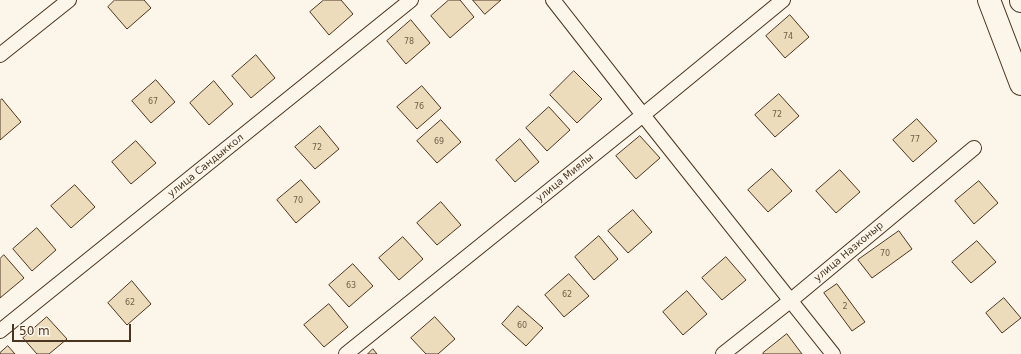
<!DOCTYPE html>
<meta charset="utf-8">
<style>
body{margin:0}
#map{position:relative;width:1021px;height:354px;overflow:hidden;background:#fbf6e9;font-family:"DejaVu Sans",sans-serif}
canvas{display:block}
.scale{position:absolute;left:12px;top:324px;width:119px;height:18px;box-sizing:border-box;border:2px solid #4a3520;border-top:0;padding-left:5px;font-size:12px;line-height:14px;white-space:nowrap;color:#4a3520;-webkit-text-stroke:3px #fbf6e9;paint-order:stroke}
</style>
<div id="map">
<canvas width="1021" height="354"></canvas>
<div class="scale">50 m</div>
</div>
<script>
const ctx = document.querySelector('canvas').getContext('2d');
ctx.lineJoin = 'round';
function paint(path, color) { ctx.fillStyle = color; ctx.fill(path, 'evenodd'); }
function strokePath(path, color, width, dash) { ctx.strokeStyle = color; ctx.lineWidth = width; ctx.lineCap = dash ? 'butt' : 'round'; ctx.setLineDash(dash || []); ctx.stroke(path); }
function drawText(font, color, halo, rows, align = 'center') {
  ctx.font = font + ' "DejaVu Sans",sans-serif'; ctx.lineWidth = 3; ctx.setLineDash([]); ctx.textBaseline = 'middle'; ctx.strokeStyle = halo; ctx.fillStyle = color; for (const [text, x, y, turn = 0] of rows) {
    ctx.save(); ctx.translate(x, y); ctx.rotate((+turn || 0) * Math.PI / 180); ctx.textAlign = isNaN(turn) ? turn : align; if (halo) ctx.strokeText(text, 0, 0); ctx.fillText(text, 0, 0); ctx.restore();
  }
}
const building = new Path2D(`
 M115,0H144L151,8L127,29L108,7Z
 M324,0H341L353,14L329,35L310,12Z
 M449,0H460L474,17L450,38L431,16Z
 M473,0H501L485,14Z
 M790,15L809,37L785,58L766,36Z
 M411,20L430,43L406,64L387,41Z
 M256,55L275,78L251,98L232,76Z
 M574,71L602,99L577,123L550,95Z
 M156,80L175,102L151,123L132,101Z
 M214,81L233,104L209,125L190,103Z
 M422,86L441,108L417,129L397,107Z
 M779,94L799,116L775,137L755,115Z
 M2,99L21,122L0,140V101Z
 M549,107L570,130L547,151L526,128Z
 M917,119L937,141L913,162L893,140Z
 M441,120L461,142L437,163L417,141Z
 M320,126L339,149L315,169L295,147Z
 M640,136L660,158L636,179L616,156Z
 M520,139L539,162L515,182L496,160Z
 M136,141L156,163L131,184L112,162Z
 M772,169L792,191L768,212L748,190Z
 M840,170L860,192L836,213L816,191Z
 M301,180L320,202L296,223L277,200Z
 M979,181L998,203L974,224L955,201Z
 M75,185L95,207L71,228L51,206Z
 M441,202L461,225L437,245L417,223Z
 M633,210L652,232L628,253L608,231Z
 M37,228L56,250L32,271L13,249Z
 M899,231L912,249L872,278L858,260Z
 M599,236L618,259L594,280L575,257Z
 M403,237L423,259L399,280L379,258Z
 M977,241L996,262L971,283L952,262Z
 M4,255L24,278L0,298V259Z
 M726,257L746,280L722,300L702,278Z
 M353,264L373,286L349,307L329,285Z
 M569,274L589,296L564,317L545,295Z
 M132,281L151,304L127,325L108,303Z
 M837,284L865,322L852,331L824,293Z
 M687,291L707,314L683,335L663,312Z
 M1004,298L1021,318L1002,333L986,313Z
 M329,304L348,327L324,347L304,325Z
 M518,306L543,328L526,346L502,324Z
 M47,317L67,339L49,354H37L23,338Z
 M435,317L455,339L438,354H426L411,338Z
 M787,334L802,354H763V353Z
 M8,346L15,354H0V353Z
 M373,349L377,354H368Z`);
paint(building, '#ecdcbc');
strokePath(building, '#4a3520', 1);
const minor = new Path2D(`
 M553,0L643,115L833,354
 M0,55L69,0
 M0,331L411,0
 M346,354L643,115L783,0
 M723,354L790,301L974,148`);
const primary = new Path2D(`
 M989,0L1021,84
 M1021,0V1`);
strokePath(minor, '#4a3520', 16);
strokePath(primary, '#4a3520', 24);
strokePath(minor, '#fbf6e9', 14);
strokePath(primary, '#fbf6e9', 22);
drawText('8px', '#725f47', null, [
 ["74",788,37],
 ["78",409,42],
 ["67",153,102],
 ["76",419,107],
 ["72",777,115],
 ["77",915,140],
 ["69",439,142],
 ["72",317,148],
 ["70",298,201],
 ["70",885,254],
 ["63",351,286],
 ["62",567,295],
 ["62",130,303],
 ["2",845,307],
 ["60",522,326]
]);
drawText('10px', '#4a3520', '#fbf6e9', [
 ["улица Сандыккол",206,166,-39],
 ["улица Миялы",565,178,-39],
 ["улица Назконыр",849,252,-40]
]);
</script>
